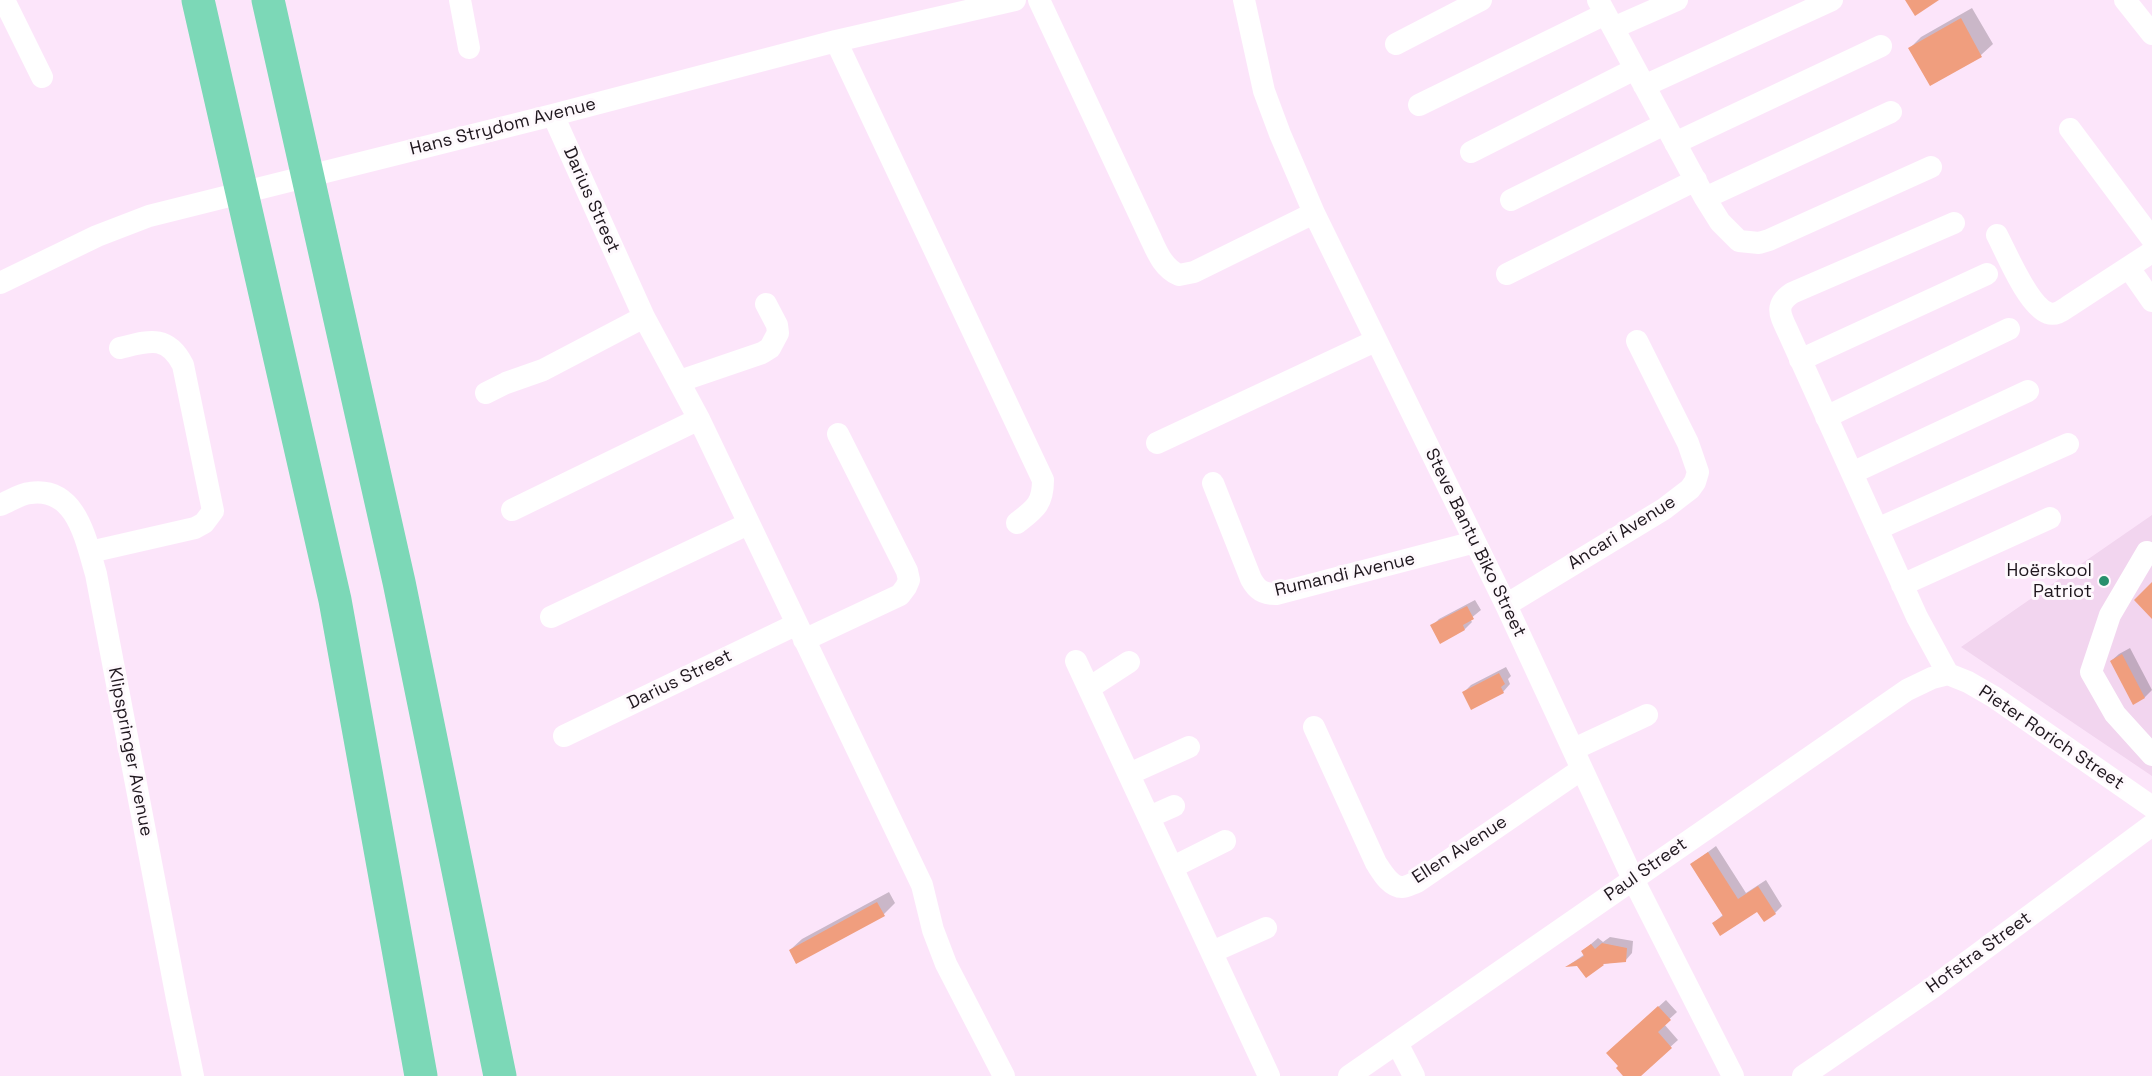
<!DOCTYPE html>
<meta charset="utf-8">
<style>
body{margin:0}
canvas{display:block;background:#fce5fa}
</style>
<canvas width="2152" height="1076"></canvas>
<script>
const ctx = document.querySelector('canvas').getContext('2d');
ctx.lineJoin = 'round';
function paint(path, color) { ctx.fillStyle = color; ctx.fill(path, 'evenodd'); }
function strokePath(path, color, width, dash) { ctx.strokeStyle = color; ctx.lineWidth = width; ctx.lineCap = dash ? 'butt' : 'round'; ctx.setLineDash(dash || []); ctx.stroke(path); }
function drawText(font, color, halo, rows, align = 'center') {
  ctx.font = font + ' "Space Grotesk",sans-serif'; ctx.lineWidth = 6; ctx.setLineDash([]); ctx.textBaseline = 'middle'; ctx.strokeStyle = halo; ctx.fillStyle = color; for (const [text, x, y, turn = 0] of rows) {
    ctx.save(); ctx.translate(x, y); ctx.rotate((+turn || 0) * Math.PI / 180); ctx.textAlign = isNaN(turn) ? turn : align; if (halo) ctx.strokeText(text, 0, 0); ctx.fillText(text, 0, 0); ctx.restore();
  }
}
paint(new Path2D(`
 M2152,515V776L1961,647Z`), '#f2d5ef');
paint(new Path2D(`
 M1972,8L1993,44L1981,55L1931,84L1910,48L1921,37Z
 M1475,600L1481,610L1470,619L1472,622L1465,629L1432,626L1439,619Z
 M2130,648L2152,690L2145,697L2134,703L2111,661L2119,654Z
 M1506,667L1511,676L1508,679L1510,684L1503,692H1464L1471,685Z
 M1716,846L1746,893L1766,880L1782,906L1775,913L1758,910L1713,923L1724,914L1692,864Z
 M889,892L895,903L884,914L790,950L802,939Z
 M1610,937L1633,941L1632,953L1625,961L1603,964L1569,965L1585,954L1583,951L1598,938L1603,942Z
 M1666,1000L1677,1012L1664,1024L1678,1040L1638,1076H1626L1615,1046Z`), '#0003');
paint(new Path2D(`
 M1905,0H1939L1915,16Z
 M1961,18L1982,57L1930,86L1908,48Z
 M2152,582V619L2134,600Z
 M1467,606L1474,619L1463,625L1465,630L1440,644L1430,625Z
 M2122,654L2145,698L2133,705L2110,661Z
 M1499,673L1505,684L1501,687L1504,693L1471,710L1462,692Z
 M1708,852L1738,899L1758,886L1776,914L1764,922L1757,912L1720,936L1712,923L1723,916L1690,864Z
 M877,902L885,916L796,964L789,950Z
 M1602,943L1627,948L1626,962L1603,964L1604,965L1586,978L1577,966L1565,967L1584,956L1581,951L1591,944L1595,949Z
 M1658,1006L1671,1020L1658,1032L1672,1048L1641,1076H1623L1616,1068L1618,1066L1606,1053Z`), '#f09e7e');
strokePath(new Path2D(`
 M4,0L42,77
 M460,0L469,48
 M1039,0L1150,237C1157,252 1163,268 1179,275L1194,272L1314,213
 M1244,0L1264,91L1280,134L1314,213L1506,605L1633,879L1733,1076
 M1598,0L1705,198L1720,222L1739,241L1759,243L1769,240L1931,167
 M2125,0L2152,34
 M1613,28L1677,0
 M836,41L1043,480C1043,504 1035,509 1017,523
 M1396,44L1481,0
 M1644,86L1832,0
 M1419,105L1605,14
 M553,115L644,317L699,419L922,885L933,930L946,964L1004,1076
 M2070,129L2152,239
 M1675,143L1881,46
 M1471,152L1635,69
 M1705,198L1891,112
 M1511,200L1665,124
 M1997,235C2007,254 2028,306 2048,313C2056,316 2063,310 2069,306L2152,252
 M2129,268L2152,301
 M1507,274L1696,180
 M0,283L97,236L149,216L553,115L836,41L1015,0
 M1800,360L1987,274
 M680,381L762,353L770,348L778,333L777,325L766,304
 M486,393L506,383L543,370L644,317
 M1826,417L2009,329
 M1157,443L1375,341
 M1852,473L2028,391
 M1213,483L1251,579C1257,590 1263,594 1276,594L1475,542
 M0,505C10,501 20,494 30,493C77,486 86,541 96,574L177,999L193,1076
 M512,510L699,419
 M1877,529L2068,444
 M90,552L195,528L204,523L213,511L183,365C167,334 149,341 120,348
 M2147,552L2110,615L2091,672L2115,714L2152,755
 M1902,585L2050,518
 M1506,605L1664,509L1690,489L1695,482L1698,472L1688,443L1637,341
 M551,617L748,524
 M804,640L900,595L906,587L909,580L907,571L838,434
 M1076,661L1269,1076
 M1948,674L1917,617L1789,334C1781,316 1773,306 1792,293L1954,223
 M1948,674L1968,682L1994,697L2152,807
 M1089,688L1129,662
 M1314,727L1376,863C1382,872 1390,887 1402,887C1407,887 1413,883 1417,882L1582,769
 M564,736L797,624
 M1574,749L1647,715
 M1129,774L1189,747
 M1149,817L1174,806
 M1173,867L1225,841
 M1212,952L1266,928
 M1397,1043L1414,1076
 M1349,1076L1907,690L1932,678L1948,674
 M1803,1076L1932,988L2152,825`), '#fff', 22);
strokePath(new Path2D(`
 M198,0L335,600L421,1076
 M268,0L399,582L500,1076`), '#7cd8b7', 33);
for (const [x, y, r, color] of [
 [2104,581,6,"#288f6c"]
]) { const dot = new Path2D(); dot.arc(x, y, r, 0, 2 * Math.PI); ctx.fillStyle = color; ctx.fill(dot); strokePath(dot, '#fef9fd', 2); }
drawText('18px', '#1f171e', '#fef9fd', [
 ["Hans Strydom Avenue",503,127,-14],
 ["Darius Street",591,200,66],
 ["Ancari Avenue",1622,533,-32],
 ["Steve Bantu Biko Street",1475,543,64],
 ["Rumandi Avenue",1345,575,-13],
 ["Darius Street",680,680,-26],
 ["Pieter Rorich Street",2051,738,34],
 ["Klipspringer Avenue",130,752,79],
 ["Ellen Avenue",1460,850,-33],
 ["Paul Street",1646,870,-35],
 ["Hofstra Street",1979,953,-36]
]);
drawText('18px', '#1f171e', '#fef9fd', [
 ["Hoërskool",2092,571],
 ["Patriot",2092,592]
], 'right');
</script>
